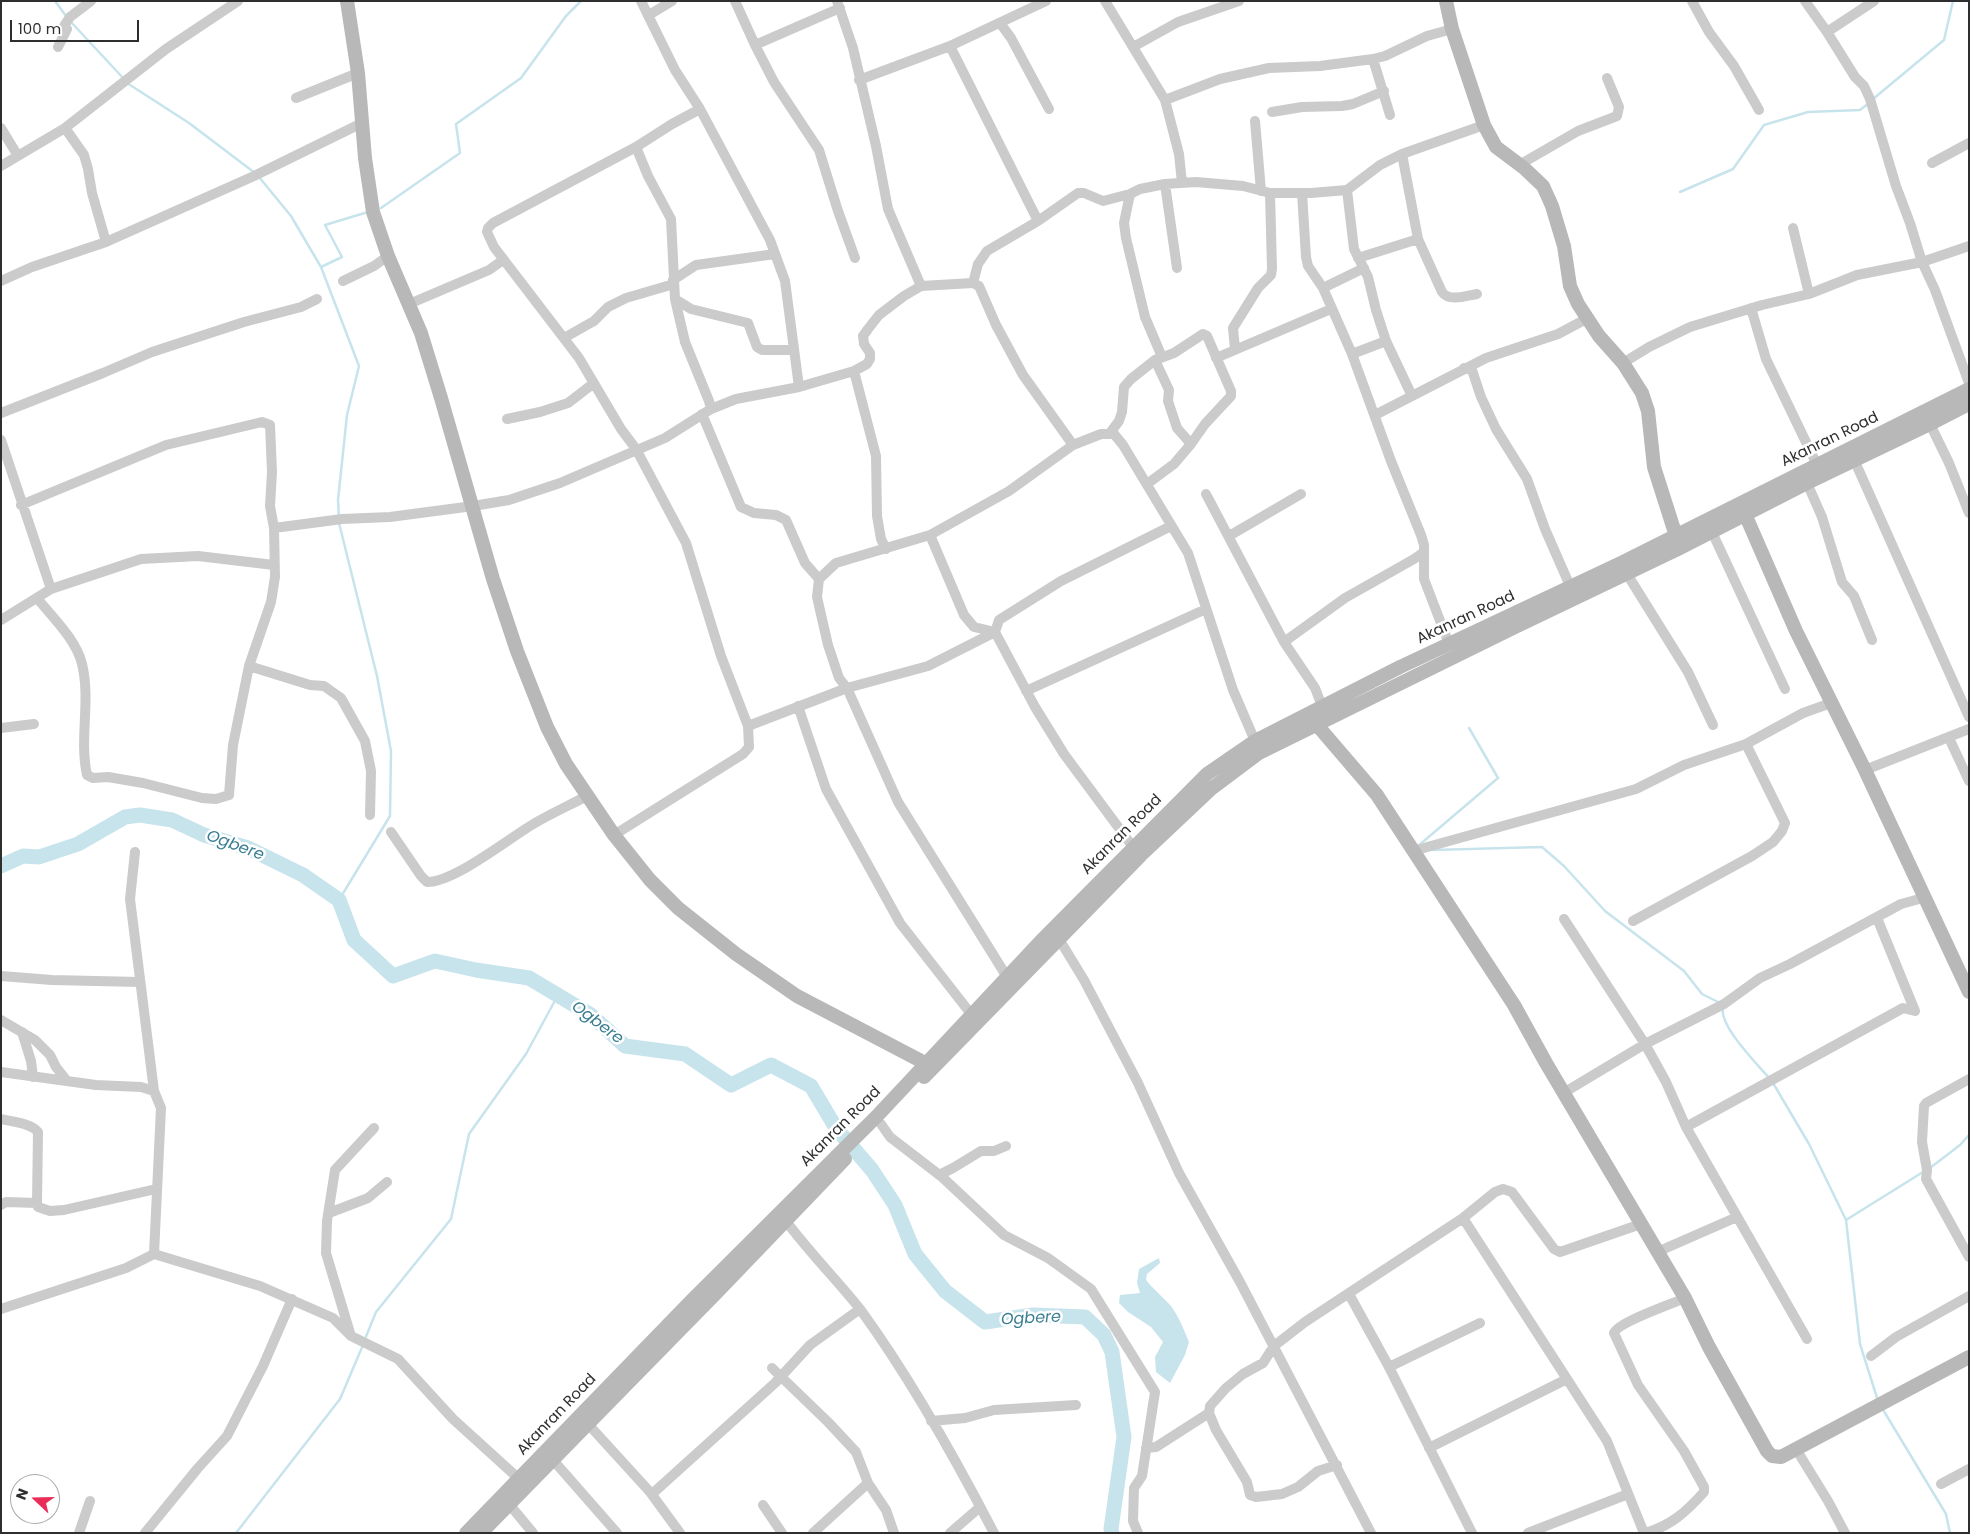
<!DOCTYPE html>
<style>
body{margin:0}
#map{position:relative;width:1970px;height:1534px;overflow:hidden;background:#fff;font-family:Poppins,sans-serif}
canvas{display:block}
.frame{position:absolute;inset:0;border:2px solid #2e2e2e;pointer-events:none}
.north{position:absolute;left:10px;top:1474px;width:50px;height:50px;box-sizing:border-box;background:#fff;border:1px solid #ababab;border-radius:50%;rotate:291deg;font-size:14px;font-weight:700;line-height:20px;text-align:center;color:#2e2e2e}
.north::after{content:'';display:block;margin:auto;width:18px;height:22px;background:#e92c58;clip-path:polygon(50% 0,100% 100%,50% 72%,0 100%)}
.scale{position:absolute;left:10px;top:20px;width:129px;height:22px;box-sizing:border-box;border:2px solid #2e2e2e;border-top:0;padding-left:6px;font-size:15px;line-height:18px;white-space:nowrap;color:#2e2e2e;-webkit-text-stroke:4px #fff;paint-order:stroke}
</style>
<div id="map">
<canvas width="1970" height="1534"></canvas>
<div class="frame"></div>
<div class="north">N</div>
<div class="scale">100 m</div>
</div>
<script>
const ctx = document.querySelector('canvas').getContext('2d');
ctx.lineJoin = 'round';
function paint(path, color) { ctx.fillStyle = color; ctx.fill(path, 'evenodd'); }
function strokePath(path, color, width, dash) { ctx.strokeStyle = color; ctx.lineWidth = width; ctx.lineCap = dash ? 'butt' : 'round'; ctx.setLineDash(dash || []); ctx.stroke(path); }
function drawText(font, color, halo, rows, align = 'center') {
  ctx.font = font + ' Poppins,sans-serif'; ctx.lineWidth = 5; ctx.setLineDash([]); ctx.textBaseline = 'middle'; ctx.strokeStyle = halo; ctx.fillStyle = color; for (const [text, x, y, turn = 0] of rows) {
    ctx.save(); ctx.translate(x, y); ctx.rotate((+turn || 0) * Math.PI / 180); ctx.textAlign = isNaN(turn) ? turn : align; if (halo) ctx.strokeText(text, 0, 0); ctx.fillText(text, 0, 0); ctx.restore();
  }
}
paint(new Path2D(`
 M1159,1258L1160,1263L1147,1274L1146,1280C1153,1289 1163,1297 1171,1306C1179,1317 1184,1330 1189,1342L1185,1355L1170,1383L1156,1372L1155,1357L1163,1342L1151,1327L1128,1312L1119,1303L1120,1295L1140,1293L1137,1283L1139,1269Z`), '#c7e4ec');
strokePath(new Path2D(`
 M55,1L66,16
 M71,22L124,79
 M127,83L189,123L255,173
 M1873,99L1944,40L1953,1
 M259,177L291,216L321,267L359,366L347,415L338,500L339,518
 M1680,192L1733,169L1764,125L1808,112L1860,110L1869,103
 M381,208L460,153L456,124L521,78L566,16L581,1
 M321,267L342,257L325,225L368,212
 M1418,846L1498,778L1469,728
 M1433,850L1542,847L1564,866L1605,911L1684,971L1702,994L1720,1003
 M339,900L390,816L391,751L377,676L339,523
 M1723,1008C1719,1026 1758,1065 1770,1079
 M1773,1083L1809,1144L1846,1220L1860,1344L1878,1401
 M1930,1168L1960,1145L1969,1135
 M1846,1220L1923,1172
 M365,1339L376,1312L451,1219L469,1134L526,1054L558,995
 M1882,1408L1946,1514L1950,1533
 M236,1533L340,1399L363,1345`), '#c7e4ec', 2.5);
strokePath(new Path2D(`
 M1,866L23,856L39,857L78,844L125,817L140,815L172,820L204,835L248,848L303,875L339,900L354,940L393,976L435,961L476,970L529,978L591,1015L625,1046L685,1054L731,1085L771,1065L811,1086L836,1128L872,1170L895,1205L915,1254L945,1291L985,1322L1033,1315L1085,1317L1104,1335L1112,1352L1124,1437L1111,1529L1112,1533`), '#c7e4ec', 15);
strokePath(new Path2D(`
 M641,1L675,70L700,109L770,240L785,281L799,387
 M735,1L755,45L774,82L819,150L838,211L855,258
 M837,1L853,48L876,146L888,209L921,286
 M1105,1L1165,100L1179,154L1182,183
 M1692,1L1709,32L1734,66L1759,110
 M1805,1L1827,32L1855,77L1864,86L1870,99L1896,186L1910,223L1922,262L1935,290L1969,383
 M649,15L672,1
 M1000,23L1011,38L1049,109
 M1827,32L1874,1
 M755,45L840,8
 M950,46L1038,221
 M58,47L67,29L64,26L70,17L91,1
 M1133,47L1178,22L1239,1
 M1373,59L1390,115
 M859,80L950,46L1046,1
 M296,98L358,73
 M1165,100L1220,79L1269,68L1320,66L1373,59L1385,56L1427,36L1452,29
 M700,109L672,124L636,147L493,223L488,228L487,232L494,247L579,358L621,429L636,449L686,543L721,656L748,726
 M1272,112L1302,107L1342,106L1353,104L1384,91
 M1255,121L1261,191
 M1,128L18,156
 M65,128L84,155L88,169L92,193L106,242
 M636,147L648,176L671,219L675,299L685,342L709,401L711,409
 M1402,154L1418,239L1442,292C1449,302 1466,296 1477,294
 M1932,163L1969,143
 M1519,165L1578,131L1617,116L1619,107L1607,78
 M1,166L65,128L166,49L238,1
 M1165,184L1177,268
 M1347,190L1354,249L1368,277L1376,310L1386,341L1412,396
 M1302,193L1306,257L1308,266L1323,288L1352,354L1391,461L1421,535L1424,545V579L1449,644
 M1130,194L1124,223L1126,238L1145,317L1162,357
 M1793,228L1809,294
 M1358,258L1418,239
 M673,280L696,265L775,254
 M1,281L32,267L106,242L254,176L362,123
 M343,281L374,266L388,256
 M973,283L978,264L987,251L1038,221L1078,193H1084L1103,201L1130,194L1140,189L1165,184L1196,182L1243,186L1270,193H1311L1347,190L1380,165L1402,154L1484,125
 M1323,288L1364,268
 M675,299L691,309L748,323L757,347L762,350H793
 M409,304L489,270L503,260
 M1751,308L1766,359L1817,465
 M564,338L594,321L608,307L626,298L674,284
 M1235,349L1233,328L1258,288L1271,275L1272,269L1270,193
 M1352,354L1386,341
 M1216,358L1331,309
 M1155,360L1169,390L1168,401L1177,428L1191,444
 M1623,363L1649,347L1690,327L1762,305L1809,294L1857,275L1922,262L1969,246
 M1464,368L1472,370L1481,397L1496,429L1527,479L1545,529L1570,586
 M854,371L876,456L877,516L881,539L886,549
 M1,413L103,373L152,352L244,322L301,307L317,299
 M702,414L741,507L754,513L776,515L786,520L805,563L819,579
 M1375,415L1486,358L1558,334L1588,318
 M507,419L540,412L568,403L594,383
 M1930,424L1949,463L1969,513
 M1110,433L1119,421L1122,412L1124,387L1131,379L1155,360L1174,353L1203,334L1207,336L1231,391V396L1205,424L1191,444L1174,464L1147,484
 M1,440L51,589
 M1852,455L1969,717
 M1807,483L1822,517L1842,582L1854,596L1872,640
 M1206,494L1284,642L1315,688L1322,706
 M21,505L166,445L262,422L270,425L272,472L270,506L274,528L275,577L271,602L249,666L233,745L229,795L216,799L202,798L143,783L108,777L93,778L87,775C79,739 91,700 82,664C76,639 52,617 37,598
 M274,528L342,519L390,517L473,506L509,500L560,483L665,438L711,409L736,399L799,387L854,371L867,364L870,359V353L864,344L863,336L868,329L879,315L904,296L921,286L973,283L979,286L996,325L1023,375L1073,445
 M1712,532L1785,689
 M930,535L964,615L974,627L995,632L1035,707L1064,754L1133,847
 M1229,536L1301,494
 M1627,574L1688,672L1713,725
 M1,620L51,589L141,559L198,556L274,565
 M1284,642L1345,598L1414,559L1424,552
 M249,666L310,685L324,686L341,698L365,741L371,771L370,815
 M1026,691L1206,609
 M798,706L826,789L900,923L971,1014
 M1,728L34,724
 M1949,738L1969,781
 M1865,770L1969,729
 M391,832L421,876L427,882C455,882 509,838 535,823C552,813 570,805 587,796
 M614,835L743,754L749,747L748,726L847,688L928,666L995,632L999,620L1061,581L1171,526
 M1413,851L1636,789L1684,765L1746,744L1803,713L1831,703
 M135,852L130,899L154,1091L161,1108L154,1254
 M1877,918L1915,1011
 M1564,919L1645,1044L1666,1082L1686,1127L1807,1339
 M1633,921L1752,856L1773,842L1782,831L1785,823L1746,744
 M1059,939L1084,980L1138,1083L1179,1173L1240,1282L1371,1533
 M1,976L52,980L140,982
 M1007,977L898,802L847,688L839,678L828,645L817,597L819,579L836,563L930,535L1009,491L1073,445L1101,434H1114L1123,445L1188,553L1233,690L1255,741
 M1,1020L35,1040L50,1055L56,1067L67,1081
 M22,1032L31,1061L33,1077
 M1,1072L96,1085L141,1087L154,1091
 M1969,1079L1926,1103L1924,1106L1922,1142L1927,1170L1926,1179L1969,1257
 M1565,1092L1645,1044L1724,1004L1760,978L1790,964L1901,904L1923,898
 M1,1119C13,1122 31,1123 38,1132L37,1203
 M881,1124L890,1137L942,1177L1004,1235L1048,1258L1091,1289L1155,1392L1142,1476L1134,1488L1133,1521L1138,1533
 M1686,1127L1903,1008L1915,1011
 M939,1175L953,1168L981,1151H994L1006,1146
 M1,1205L6,1202L37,1203L38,1207L50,1211L64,1210L156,1189
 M329,1213L368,1198L387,1182
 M1463,1218L1607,1441L1644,1533C1670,1527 1687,1511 1704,1492V1487L1684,1451L1638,1385L1614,1333C1618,1322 1672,1304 1685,1298
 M1657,1252L1737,1217
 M1349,1294L1389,1367L1472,1533
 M1,1309L126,1268L154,1254L260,1286L333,1318L351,1336L398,1359L453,1419L518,1478
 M860,1309C911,1379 954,1456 994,1533
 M350,1333L326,1253L327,1221L335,1170L374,1128
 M1871,1356L1896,1337L1969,1296
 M1389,1367L1480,1323
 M772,1368L828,1422L856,1452L868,1483L886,1510L894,1533
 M931,1421L965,1418L994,1410L1076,1405
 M588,1424L650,1492L680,1533
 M1146,1448L1156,1447L1209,1413
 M1429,1448L1567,1379
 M1796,1449L1828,1501L1845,1533
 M553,1460L617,1533
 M1337,1465L1318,1471L1298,1487L1282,1494L1256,1497L1250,1495L1247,1482L1216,1430L1209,1413L1210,1406L1226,1388L1243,1374L1263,1363L1274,1346L1305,1322L1463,1218L1495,1192L1503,1189L1512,1192L1554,1249L1560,1252L1641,1224
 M1941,1484L1969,1469
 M652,1494L775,1383L810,1345L860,1309C836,1279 809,1252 786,1221
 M509,1504L533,1533
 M763,1505L782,1533
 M79,1533L90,1501
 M145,1533L198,1468L227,1436L263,1366L292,1299
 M813,1533L868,1483
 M950,1533L980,1507
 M1528,1533L1628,1494`), '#cbcbcb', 10);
strokePath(new Path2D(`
 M347,1L358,73L365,158L373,212L388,256L421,333L441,398L493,579L517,651L547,727L566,764L614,835L650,880L678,908L736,954L797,996L925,1063
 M1446,1L1452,29L1484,125L1496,147L1524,168L1543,186L1552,206L1564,246L1570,286L1578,304L1599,336L1623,363L1642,393L1648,411L1654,467L1676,536
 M1745,514L1796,631L1865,770L1969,992
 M1317,725L1377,795L1514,1005L1546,1063L1685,1298L1709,1347L1767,1451L1772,1456L1781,1457L1969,1357
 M924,1077L1141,855L1211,789L1259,753L1513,628L1676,550L1807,483L1930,424L1969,404
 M466,1533L692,1300L877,1116L1040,942L1207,774L1255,741L1400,667L1623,562L1969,389
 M481,1533L718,1291L845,1159`), '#b8b8b8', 14);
drawText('15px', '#2e2e2e', '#fff', [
 ["Akanran Road",1830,440,-26],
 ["Akanran Road",1466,618,-25],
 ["Akanran Road",1122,835,-45],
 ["Akanran Road",841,1127,-45],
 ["Akanran Road",557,1415,-46]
]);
drawText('italic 16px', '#3a7e92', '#fff', [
 ["Ogbere",235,846,20],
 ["Ogbere",597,1023,37],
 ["Ogbere",1031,1319,-3]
]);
</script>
